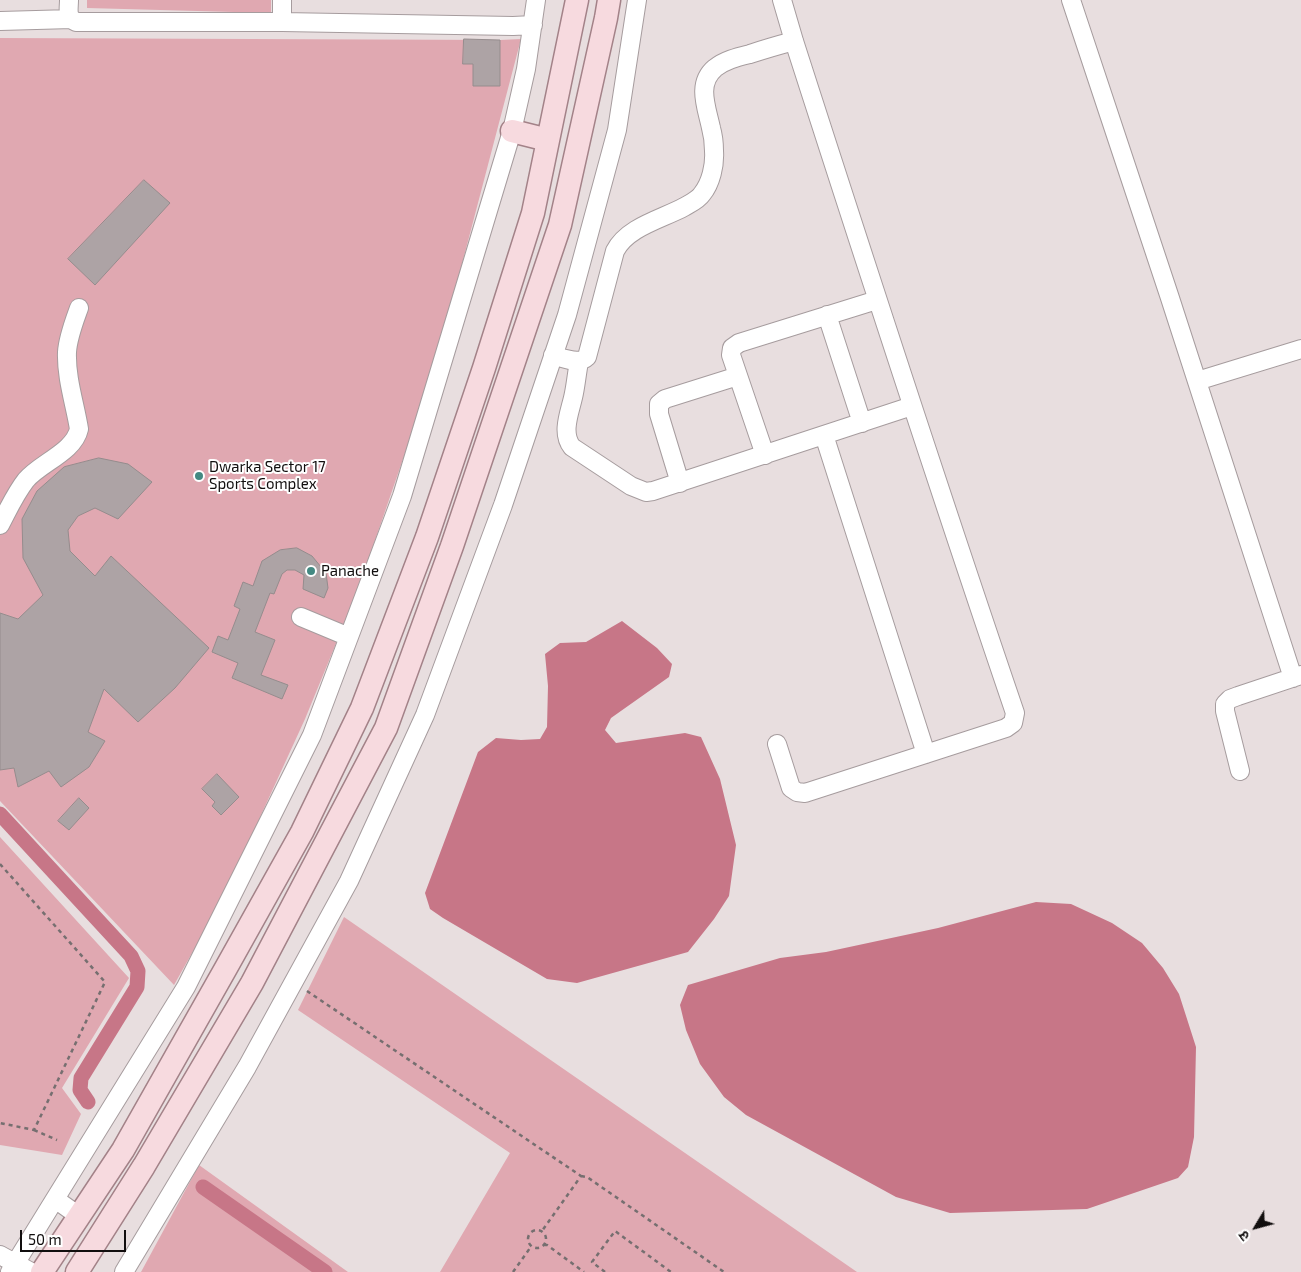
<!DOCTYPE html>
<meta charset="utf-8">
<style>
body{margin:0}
#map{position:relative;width:1301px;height:1272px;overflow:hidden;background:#e8dedf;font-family:"Exo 2","Noto Sans Devanagari",sans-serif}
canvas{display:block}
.north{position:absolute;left:1231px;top:1202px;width:50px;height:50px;-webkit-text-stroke:4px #fff;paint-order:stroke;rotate:233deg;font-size:14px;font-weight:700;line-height:20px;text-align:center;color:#110e0e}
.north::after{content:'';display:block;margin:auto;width:18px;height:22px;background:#110e0e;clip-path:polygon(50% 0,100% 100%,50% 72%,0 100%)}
.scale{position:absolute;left:20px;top:1230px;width:106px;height:22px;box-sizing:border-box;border:2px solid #110e0e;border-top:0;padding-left:6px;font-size:15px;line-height:18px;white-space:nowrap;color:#110e0e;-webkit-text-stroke:4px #fff;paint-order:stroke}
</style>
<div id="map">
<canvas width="1301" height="1272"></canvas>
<div class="north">उ</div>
<div class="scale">50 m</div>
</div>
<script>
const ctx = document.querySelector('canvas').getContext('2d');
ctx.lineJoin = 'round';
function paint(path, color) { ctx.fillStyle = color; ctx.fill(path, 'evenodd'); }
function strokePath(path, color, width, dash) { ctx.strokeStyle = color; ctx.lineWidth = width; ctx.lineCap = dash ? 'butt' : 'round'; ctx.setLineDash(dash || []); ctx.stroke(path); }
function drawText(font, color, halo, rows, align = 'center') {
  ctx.font = font + ' "Exo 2",sans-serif'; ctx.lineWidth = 4; ctx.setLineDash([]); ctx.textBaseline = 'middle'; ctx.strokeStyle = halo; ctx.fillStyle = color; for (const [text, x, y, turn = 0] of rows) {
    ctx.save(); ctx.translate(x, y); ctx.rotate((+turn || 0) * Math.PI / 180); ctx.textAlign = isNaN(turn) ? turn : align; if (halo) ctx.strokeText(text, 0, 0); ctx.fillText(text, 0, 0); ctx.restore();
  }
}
paint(new Path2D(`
 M87,0H271V13L87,8Z
 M0,38L500,40L521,39L436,363L358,590L305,719L223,898L174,985L0,801Z
 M0,837L129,978L62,1088L81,1114L62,1155L0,1145Z
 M344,917L857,1272H440L510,1153L298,1010Z
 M199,1165L348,1272H141Z`), '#e0a8b1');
paint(new Path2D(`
 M622,621L657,648L672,664L669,677L611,718L605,730L616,743L685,733L701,737L720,779L736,845L729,896L714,919L688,952L577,983L547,979L443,918L430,909L425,893L478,752L496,738L521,740L540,739L547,727L548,686L545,654L560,643L586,642Z
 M1036,902L1071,904L1112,923L1142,943L1163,968L1179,994L1196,1047L1194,1137L1188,1167L1178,1178L1087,1209L950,1213L896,1197L746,1115L724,1097L700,1064L686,1030L680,1005L688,985L780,958L826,952L938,928Z`), '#c77687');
strokePath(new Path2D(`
 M0,814L131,956L138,971L137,987L81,1078L80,1090L88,1102
 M203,1187L325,1272`), '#c77687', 15);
const building = new Path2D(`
 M464,39L500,40V86H473V64H463Z
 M144,180L170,203L95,285L68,259Z
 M99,458L128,464L152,482L118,519L95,508L78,516L68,530L70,551L95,576L111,556L209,648L175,688L138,722L104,689L88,732L105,741L89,767L61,787L49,771L18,787L14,768L0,770V613L18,619L43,595L23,558L22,519L37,491L64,467Z
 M297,548L312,556L326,573L328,588L324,598L303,589L304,575L295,570H287L282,574L274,594L270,593L255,632L275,640L261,675L288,685L282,699L232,678L238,663L212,652L218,636L228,640L240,609L234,606L243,582L253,586L262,561L280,550Z
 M217,774L239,797L221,815L212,806L215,802L202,789Z
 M79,798L89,808L69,830L58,821Z`);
paint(building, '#ada3a5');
strokePath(building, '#958c8d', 1);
const minor = new Path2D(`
 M69,0C69,9 66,18 76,22H282L513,26L533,25
 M282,0V22
 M1071,0L1169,295L1293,678
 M0,21L72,19
 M827,315L862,423
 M553,355C563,358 579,365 587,357L615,251C627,227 662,219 684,207C691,203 698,200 702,194C711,183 715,165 714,151C714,143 713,135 711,128C707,108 696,84 715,68C725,60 738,57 750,54C765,49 779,45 794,41
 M579,362C577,372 576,383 574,393C571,410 560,432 572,447L631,486L646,492L653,491L912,406
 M1197,381L1301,349
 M824,435L926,754
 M765,455L731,355L732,348L739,343L877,300
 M680,483L659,414V404L665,399L738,376
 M0,525C8,510 15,494 26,480C40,463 74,452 79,429C75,404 66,378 67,352C68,337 74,322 79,308
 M301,617L349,637
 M777,744L791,788L797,792L805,793L1006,728L1013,723L1015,713C939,490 866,265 794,41L782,0
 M1240,771L1225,711V704L1230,699L1238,696L1301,675
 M55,1199L186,987L312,735L402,496L512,131L526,69L536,0
 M0,1255L31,1272
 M10,1272L55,1199L79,1216
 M124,1272L247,1067L349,881L425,715L503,505L567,315L617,130L637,0`);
const major = new Path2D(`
 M512,131L548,140
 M42,1272L123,1150L226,968L302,832L362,708L427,537L484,368L533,213L577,0
 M77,1272L144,1166L252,983L386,728L452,546L560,225L606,18L609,0`);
strokePath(minor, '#a69c9e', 20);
strokePath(major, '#a38288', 25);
strokePath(new Path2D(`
 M0,864L105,982L34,1130L0,1123
 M307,991L581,1176L542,1231
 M34,1130L57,1140
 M581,1176L587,1177L724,1272
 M528 1239a9 9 0 1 1 18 0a9 9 0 1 1-18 0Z
 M544,1245H547L584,1272
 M513,1272L530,1248L531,1245
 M605,1272L592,1262L615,1231L671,1272`), '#766f70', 2.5, [4, 4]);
strokePath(minor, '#fff', 18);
strokePath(major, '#f7dadf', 22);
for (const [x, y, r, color] of [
 [199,476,5,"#438982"],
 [311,571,5,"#438982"]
]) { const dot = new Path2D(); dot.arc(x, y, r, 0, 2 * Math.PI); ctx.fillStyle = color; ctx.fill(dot); strokePath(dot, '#fff', 2); }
drawText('15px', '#110e0e', '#fff', [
 ["Dwarka Sector 17",209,467],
 ["Sports Complex",209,484],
 ["Panache",321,571]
], 'left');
</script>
